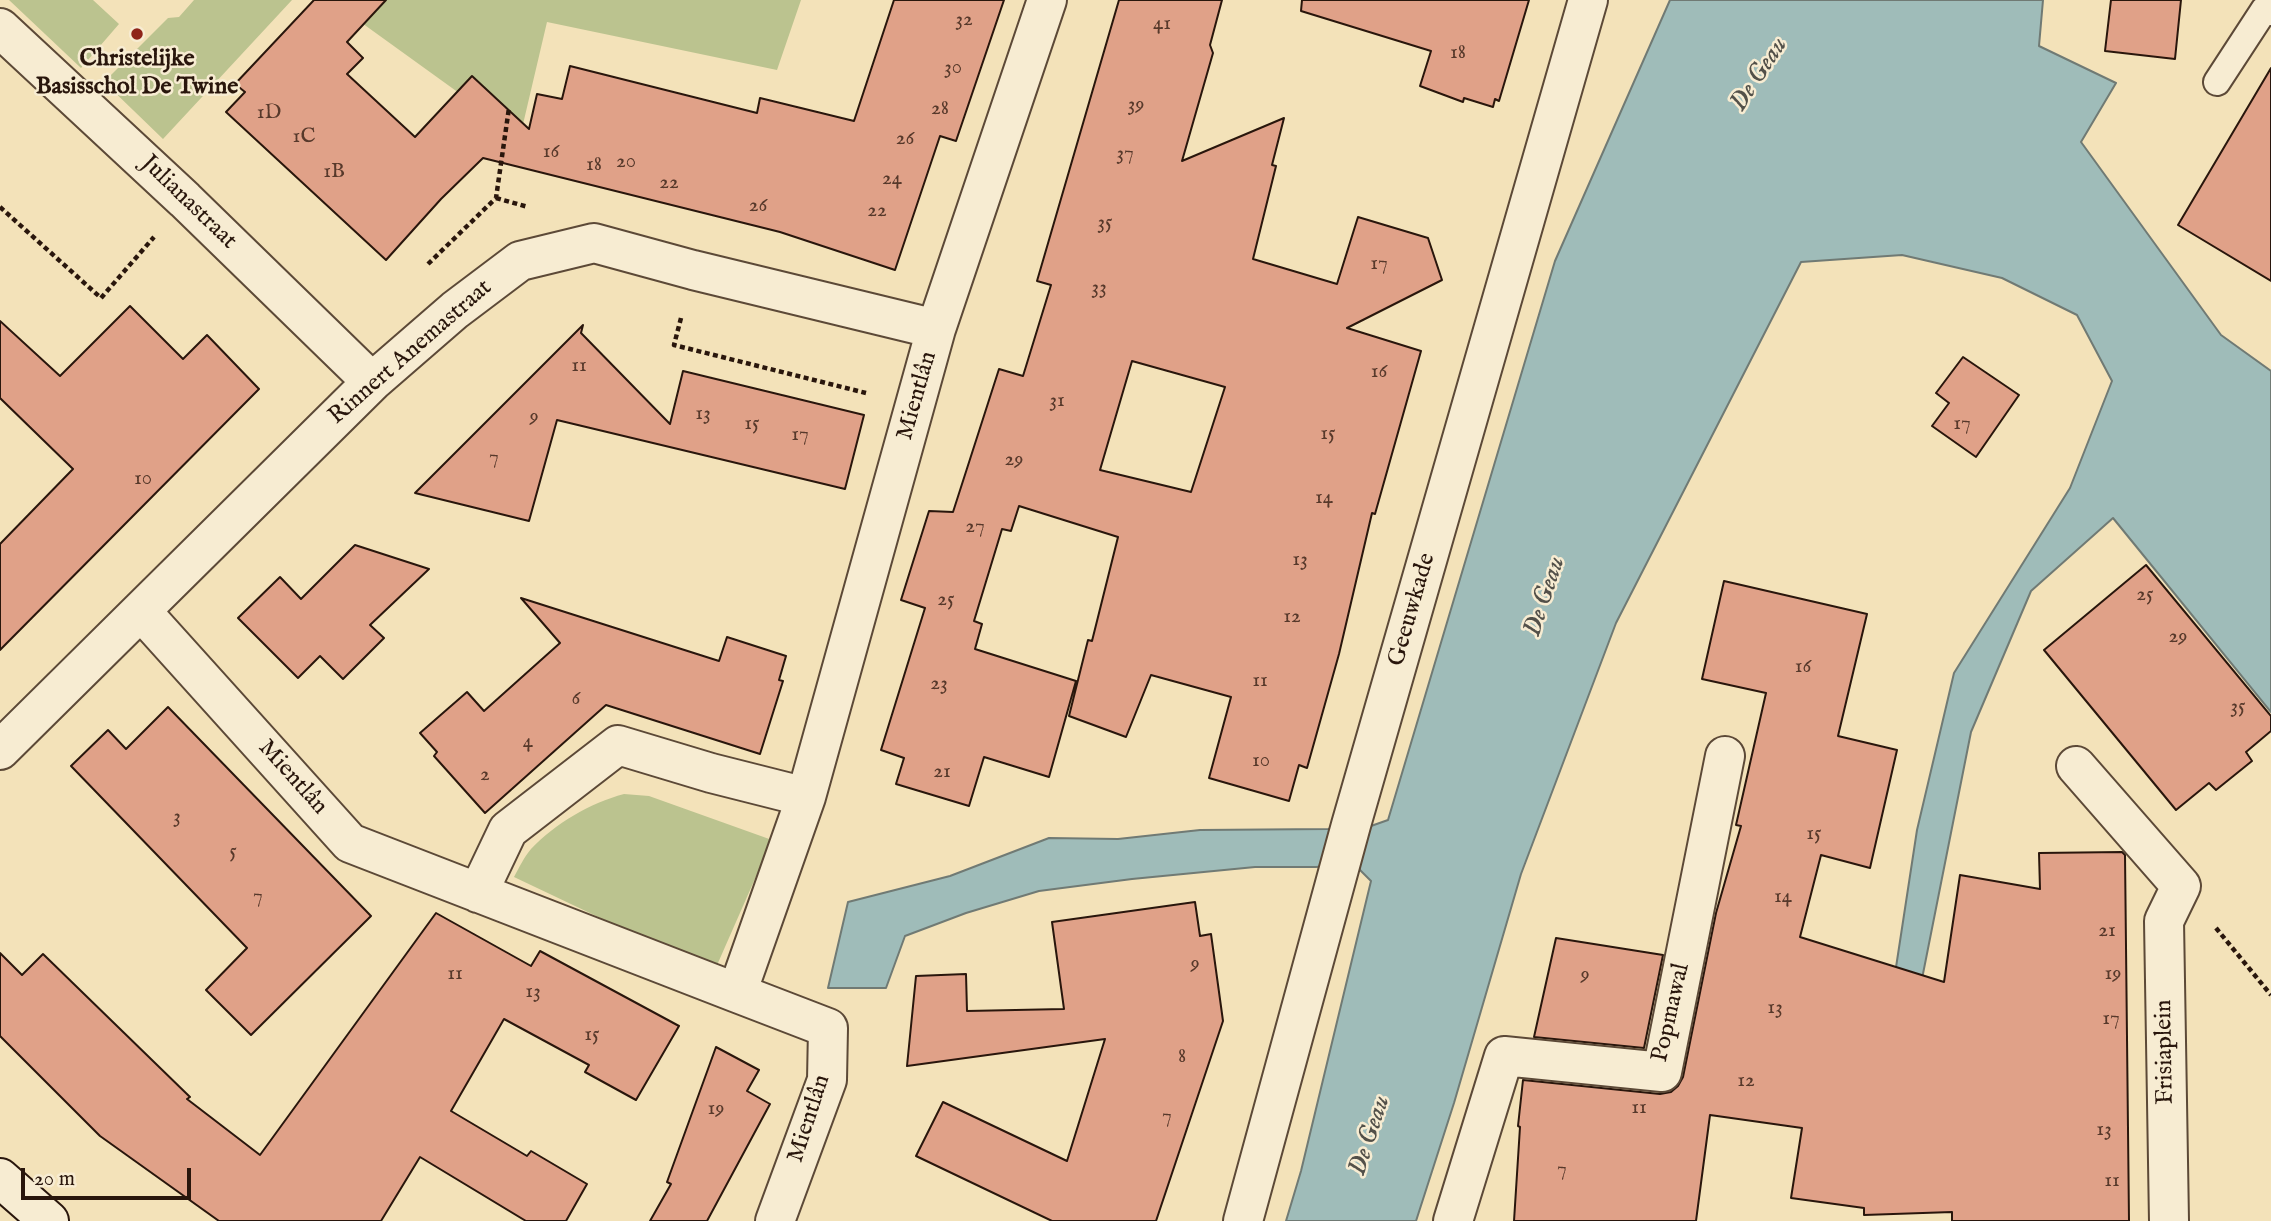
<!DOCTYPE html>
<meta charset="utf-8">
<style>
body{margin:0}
#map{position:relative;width:2271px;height:1221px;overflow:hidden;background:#f3e2b9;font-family:"IM FELL English",serif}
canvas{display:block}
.scale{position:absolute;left:21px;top:1168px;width:170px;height:32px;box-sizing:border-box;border:4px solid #29160c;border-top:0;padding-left:9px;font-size:21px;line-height:24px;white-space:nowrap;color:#29160c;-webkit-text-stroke:5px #f7ecd2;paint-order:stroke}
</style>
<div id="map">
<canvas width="2271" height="1221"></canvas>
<div class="scale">20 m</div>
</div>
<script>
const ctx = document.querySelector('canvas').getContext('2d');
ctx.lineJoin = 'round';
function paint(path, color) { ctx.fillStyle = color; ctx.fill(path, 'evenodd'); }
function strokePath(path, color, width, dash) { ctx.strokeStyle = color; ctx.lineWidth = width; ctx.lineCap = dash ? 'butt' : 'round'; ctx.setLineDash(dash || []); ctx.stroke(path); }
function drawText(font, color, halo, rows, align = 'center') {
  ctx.font = font + ' "IM FELL English",serif'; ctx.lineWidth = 5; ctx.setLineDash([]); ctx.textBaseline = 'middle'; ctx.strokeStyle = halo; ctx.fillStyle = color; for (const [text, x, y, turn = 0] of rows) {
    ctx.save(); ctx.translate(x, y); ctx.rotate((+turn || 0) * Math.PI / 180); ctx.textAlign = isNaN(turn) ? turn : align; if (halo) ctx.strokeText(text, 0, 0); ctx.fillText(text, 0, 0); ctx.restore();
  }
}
paint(new Path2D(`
 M9,0H93L119,24L81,68Z
 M194,0H292L163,139L104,82L168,18L179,17Z
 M330,0H801L777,70L547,22L520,137Z
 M624,794L649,796L772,840L714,972L514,877C519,868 524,857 531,849C556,823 590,803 624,794Z`), '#bbc38f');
const water = new Path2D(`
 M1670,0H2043L2039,46L2116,83L2081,142L2221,335L2271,371V712L2113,518L2031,591L1971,732L1916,1009L1891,1000L1917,830L1954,673L2070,488L2112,381L2077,315L2002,278L1902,255L1801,262L1616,623L1521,874L1454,1103L1416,1221H1286L1301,1171L1371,881L1359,869L1360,863L1316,867H1255L1132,879L1039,891L966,913L905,936L886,988H828L848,902L950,876L1049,838L1118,839L1200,830L1328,829L1371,826L1388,820L1555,261Z`);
paint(water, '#9fbcb9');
strokePath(water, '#707a74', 2);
const building = new Path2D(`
 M314,0H386L347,42L363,58L347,74L415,137L472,76L529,129L537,94L562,99L570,66L757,113L760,98L854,121L894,0H1004L956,141L940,136L895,270L780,232L483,158L441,199L386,260L226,112L245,92L235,84Z
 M1119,0H1222L1210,45L1213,53L1182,161L1284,118L1272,165L1276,166L1253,259L1337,284L1358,217L1428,238L1442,280L1347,328L1421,351L1375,514L1372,513L1339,654L1307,768L1299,765L1289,801L1209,778L1231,697L1151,675L1126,737L1069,716L1088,640L1092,641L1118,537L1019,506L1011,531L1002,529L974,621L982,624L975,649L1076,681L1049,777L984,757L969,806L896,784L904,758L881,750L925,608L901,600L929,511L953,512L999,369L1023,376L1051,285L1037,281ZM1132,361L1225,387L1191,492L1100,470Z
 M1302,0H1529L1499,101L1495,99L1493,107L1464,98L1463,102L1420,86L1431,51L1301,11Z
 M2111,0H2181L2175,59L2105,51Z
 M2271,68V281L2178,225Z
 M130,306L183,359L207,335L259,389L0,650V544L73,469L0,398V321L60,376Z
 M583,325L581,333L670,424L683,371L864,415L845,489L557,420L529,521L415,493Z
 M1963,357L2019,395L1976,457L1932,426L1949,403L1936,393Z
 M355,545L429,569L370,625L384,638L343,679L320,656L298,678L238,618L280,577L301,599Z
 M2146,565L2271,716V731L2246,752L2252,761L2216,790L2209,783L2176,810L2044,650Z
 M1724,581L1867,614L1838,736L1897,750L1870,868L1821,855L1800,937L1944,982L1960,875L2040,889L2039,853L2122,852L2125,855L2129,1221H1952V1212L1864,1215V1208L1791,1198L1802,1128L1710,1115L1696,1221H1514L1520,1127L1518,1126L1523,1080L1660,1094L1671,1092L1678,1086L1683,1077L1716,913L1741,826L1736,825L1766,693L1702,679Z
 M521,598L719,661L727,637L786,656L779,680L783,681L760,754L606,705L485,813L434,756L437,752L420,733L467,692L484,711L560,643Z
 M168,707L371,916L251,1035L206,990L247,948L71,766L108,730L126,749Z
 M1195,902L1200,936L1211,934L1223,1021L1156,1221H1052L916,1156L943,1102L1067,1161L1105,1039L907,1066L916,976L966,974L967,1011L1064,1009L1052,922Z
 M436,913L531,966L540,951L679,1026L636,1100L585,1072L589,1065L504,1019L451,1111L527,1156L531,1151L587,1184L566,1221H526L420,1157L381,1221H219L100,1136L0,1036V953L22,975L43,954L190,1097L187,1099L260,1155Z
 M1556,938L1663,955L1644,1048L1534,1037Z
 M716,1047L759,1070L747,1091L770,1104L707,1221H650L671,1184L667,1182Z`);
paint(building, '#e0a188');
strokePath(building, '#29160c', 2);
const lane = new Path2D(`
 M2217,82L2264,10L2271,12`);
const street = new Path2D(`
 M0,28L185,200L372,382
 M141,611L350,843L737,993
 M0,750L372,382L455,310L520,261L594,243L693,270L936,329
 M2076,766L2181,886L2164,921L2169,1221
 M478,893L508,830L618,745L711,773L806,797
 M775,1221L827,1080L828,1028L737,993L806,797L936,329L1047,0
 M1243,1221L1351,825L1588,0
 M1453,1221L1504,1056L1662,1072L1725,756`);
const secondary = new Path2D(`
 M0,1178L49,1221`);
strokePath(lane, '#5c4937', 30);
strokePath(street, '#5c4937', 42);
strokePath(secondary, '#29160c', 42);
strokePath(new Path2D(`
 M496,198L528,207
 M0,207L101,298L154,237
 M428,264L496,198L509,108
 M681,318L674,345L866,393
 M2216,928L2271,995`), '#29160c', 4.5, [5, 3.5]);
strokePath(lane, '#f7ecd2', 26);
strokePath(street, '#f7ecd2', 38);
strokePath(secondary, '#f7ecd2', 38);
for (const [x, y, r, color] of [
 [137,34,7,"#8f2418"]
]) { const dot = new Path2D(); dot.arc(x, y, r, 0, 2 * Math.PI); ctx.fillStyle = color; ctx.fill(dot); strokePath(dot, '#f7ecd2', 2.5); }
drawText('21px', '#57392b', null, [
 ["32",964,21],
 ["41",1162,25],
 ["18",1458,54],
 ["30",953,69],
 ["39",1136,106],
 ["28",940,110],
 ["1D",269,114],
 ["1C",304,138],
 ["26",905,140],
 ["16",551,153],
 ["37",1125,155],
 ["20",626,163],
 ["18",594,166],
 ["1B",334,173],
 ["24",892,180],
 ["22",669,184],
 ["26",758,207],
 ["22",877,212],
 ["35",1105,224],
 ["17",1379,265],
 ["33",1099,289],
 ["11",579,367],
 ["16",1379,373],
 ["31",1057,402],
 ["13",703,415],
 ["9",534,418],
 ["15",752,425],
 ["17",1962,425],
 ["15",1328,435],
 ["17",800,436],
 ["7",494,459],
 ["29",1014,461],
 ["10",143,480],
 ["14",1324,499],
 ["27",975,528],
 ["13",1300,561],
 ["25",2145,596],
 ["25",946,601],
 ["12",1292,618],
 ["29",2178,638],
 ["16",1803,668],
 ["11",1260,682],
 ["23",939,685],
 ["6",576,700],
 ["35",2238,708],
 ["4",528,743],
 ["10",1261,762],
 ["21",942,773],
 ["2",485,776],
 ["3",177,818],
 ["15",1814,835],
 ["5",233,853],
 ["7",258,898],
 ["14",1783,898],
 ["21",2107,932],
 ["9",1195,965],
 ["11",455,975],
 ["19",2113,975],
 ["9",1585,976],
 ["13",533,993],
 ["13",1775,1009],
 ["17",2111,1020],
 ["15",592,1036],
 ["8",1182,1058],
 ["12",1746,1082],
 ["11",1639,1109],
 ["19",716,1110],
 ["7",1167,1118],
 ["13",2104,1131],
 ["7",1562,1171],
 ["11",2112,1182]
]);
drawText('bold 24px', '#29160c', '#f7ecd2', [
 ["Christelijke",137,60],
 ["Basisschol De Twine",137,88]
]);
drawText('24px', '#29160c', '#f7ecd2', [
 ["Julianastraat",188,203,44],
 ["Rinnert Anemastraat",411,353,-41],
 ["Mientlân",918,396,-74],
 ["Geeuwkade",1413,610,-74],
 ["Mientlân",292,778,48],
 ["Popmawal",1672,1013,-77],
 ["Frisiaplein",2166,1052,-91],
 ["Mientlân",810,1119,-72]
]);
drawText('italic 26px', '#525049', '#f7ecd2', [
 ["De Geau",1760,75,-57],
 ["De Geau",1546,597,-72],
 ["De Geau",1371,1136,-72]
]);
</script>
